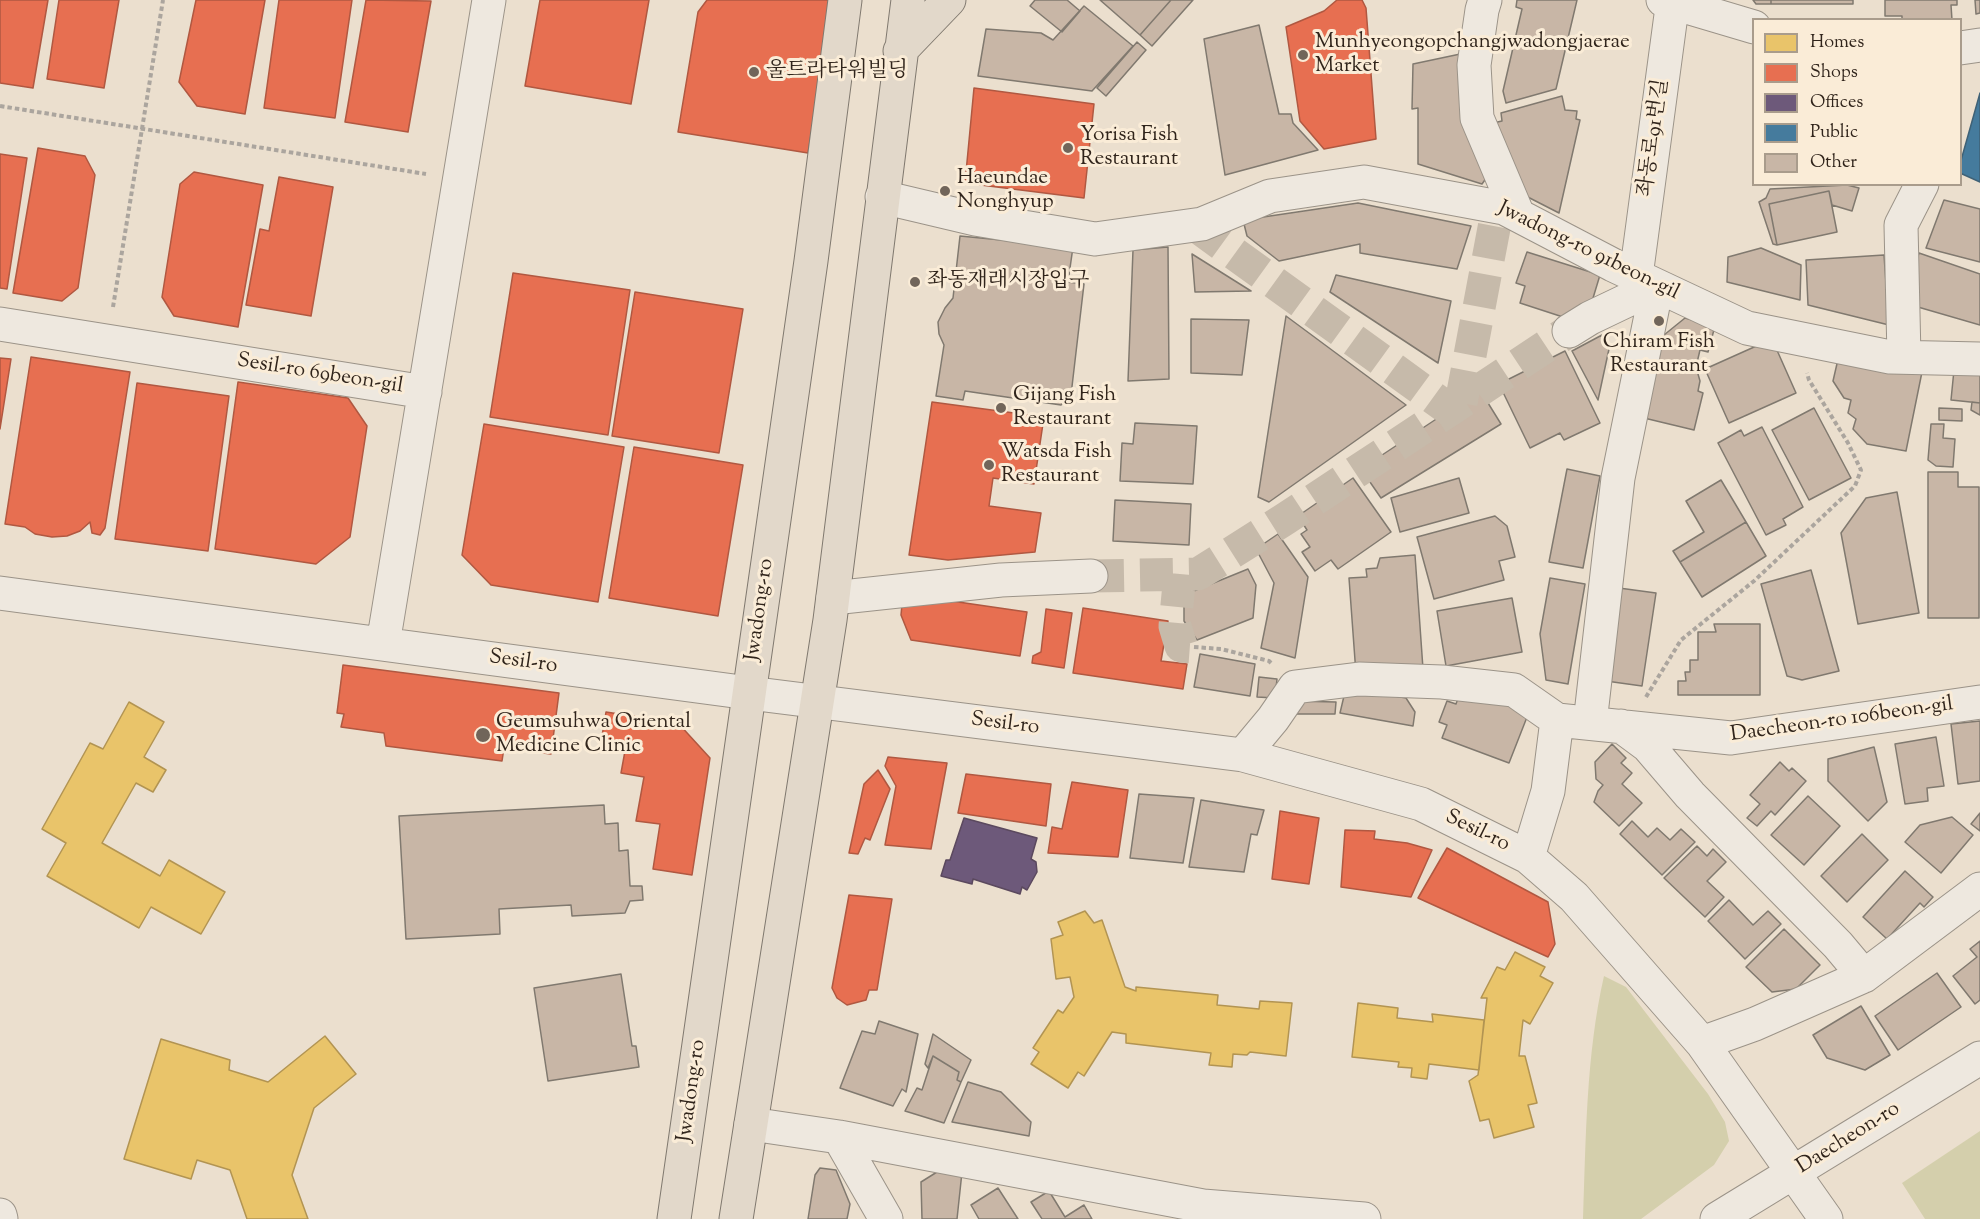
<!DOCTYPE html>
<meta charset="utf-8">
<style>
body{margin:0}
#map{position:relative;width:1980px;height:1219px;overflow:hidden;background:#ebdfce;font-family:"Sorts Mill Goudy",serif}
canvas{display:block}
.legend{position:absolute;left:1752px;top:18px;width:210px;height:168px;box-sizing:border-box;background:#faecd7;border:2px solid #a99c8c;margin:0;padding:8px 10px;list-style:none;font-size:18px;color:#30241b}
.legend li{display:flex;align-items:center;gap:12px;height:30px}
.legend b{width:30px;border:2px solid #a99c8c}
</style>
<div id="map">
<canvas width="1980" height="1219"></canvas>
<ul class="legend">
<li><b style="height:16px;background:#e9c46a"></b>Homes</li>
<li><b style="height:16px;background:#e76f51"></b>Shops</li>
<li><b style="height:16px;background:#6d597a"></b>Offices</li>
<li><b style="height:16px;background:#457b9d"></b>Public</li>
<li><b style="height:16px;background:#c8b6a6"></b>Other</li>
</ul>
</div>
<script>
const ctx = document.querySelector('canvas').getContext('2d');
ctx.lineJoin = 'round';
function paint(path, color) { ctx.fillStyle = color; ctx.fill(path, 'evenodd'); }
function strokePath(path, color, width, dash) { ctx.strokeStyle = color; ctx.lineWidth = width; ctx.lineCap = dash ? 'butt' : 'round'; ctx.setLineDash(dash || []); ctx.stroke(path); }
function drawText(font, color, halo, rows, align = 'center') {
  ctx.font = font + ' "Sorts Mill Goudy","Noto Serif KR",serif'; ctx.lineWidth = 6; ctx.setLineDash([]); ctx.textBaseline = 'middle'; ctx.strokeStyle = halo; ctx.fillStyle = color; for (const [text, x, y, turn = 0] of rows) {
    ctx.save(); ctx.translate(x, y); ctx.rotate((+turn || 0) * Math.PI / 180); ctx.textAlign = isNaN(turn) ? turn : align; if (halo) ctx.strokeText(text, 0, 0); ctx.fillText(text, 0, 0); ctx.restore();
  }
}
paint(new Path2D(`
 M1604,976L1626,987L1708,1094L1725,1122L1729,1141L1714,1165L1641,1219H1583C1586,1138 1586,1055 1604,976Z
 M1980,1131V1219H1925L1902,1183Z`), '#d4cfac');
const homes = new Path2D(`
 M129,702L164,722L144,757L166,770L153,792L136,783L102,843L160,876L169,860L225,892L201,934L151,907L139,928L47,876L66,843L42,829L90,743L103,749Z
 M1085,911L1094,923L1102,920L1125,987L1136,991V987L1218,995L1217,1005L1259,1009L1260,1001L1292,1003L1286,1056L1250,1052L1247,1055L1233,1054L1232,1067L1209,1065L1211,1053L1126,1043V1034L1112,1032L1084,1076L1078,1072L1068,1088L1031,1064L1039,1052L1033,1048L1058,1010L1063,1013L1074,997L1070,977L1056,979L1051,939L1063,935L1058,922Z
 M1515,952L1545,967L1540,976L1553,983L1530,1024L1523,1020L1519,1056H1525L1537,1103L1528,1105L1534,1127L1494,1138L1489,1119L1480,1121L1469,1081L1478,1075L1487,998H1481L1497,967L1505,970Z
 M1358,1003L1398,1008L1397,1018L1433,1022L1432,1014L1484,1020L1479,1070L1429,1064L1427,1079L1411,1077L1412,1068L1398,1067L1399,1062L1352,1057Z
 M325,1036L356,1074L314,1108L292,1175L308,1219H247L230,1170L197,1160L191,1179L124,1159L161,1039L230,1060L229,1070L268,1082Z`);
paint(homes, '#e9c46a');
strokePath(homes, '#b29452', 1.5);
const shops = new Path2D(`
 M0,0H48L33,88L0,83Z
 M59,0H119L104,88L47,79Z
 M196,0H265L245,114L197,106L179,82Z
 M279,0H352L335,118L264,108Z
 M366,0L431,1L408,132L345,122Z
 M540,0H649L631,104L525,86Z
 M707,0H833L808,153L678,132L698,12Z
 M1337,0H1362L1366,8L1376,139L1324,149L1300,121L1286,27L1324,11Z
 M974,88L1094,104L1084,198L965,183Z
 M38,148L85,156L95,175L78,288L62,301L13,293Z
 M0,154L27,158L7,289L0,288Z
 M194,172L263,185L238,327L174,316L162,297L180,184Z
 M279,177L333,187L311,316L246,305L260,229L269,231Z
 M513,273L630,290L608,435L490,417Z
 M635,292L743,309L719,453L612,436Z
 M31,357L130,372L105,528L100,535L92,533L90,522L80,531L67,536L52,537L35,534L25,527L5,524Z
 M0,358L11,359L0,429Z
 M238,382L348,398L367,426L350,537L316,564L215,549Z
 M137,383L229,396L208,551L115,539Z
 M932,402L1044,417L1034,484L993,478L989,506L1041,513L1035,552L948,560L909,555Z
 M484,424L624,447L598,602L491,585L462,555Z
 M634,447L743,465L718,616L609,598Z
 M903,594L1027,612L1020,656L911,640L901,615Z
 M1083,608L1168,621L1161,661L1187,664L1183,689L1073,673Z
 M1046,609L1072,613L1064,668L1032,663L1033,656L1041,652Z
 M343,665L559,693L551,754L504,748L502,761L386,746L384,733L341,727L344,714L337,713Z
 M606,712L678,723L710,758L692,875L653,869L660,824L636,821L644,777L621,773L625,751L600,748Z
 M888,757L947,763L931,849L885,845L896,786L885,766Z
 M878,770L890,789L870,840L865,838L858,854L849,853L864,784Z
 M966,774L1051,784L1046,826L958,813Z
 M1072,782L1128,790L1118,857L1048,853L1052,827L1062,829Z
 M1280,811L1319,818L1309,884L1272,879Z
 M1345,830L1375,831L1374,839L1407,843L1432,850L1411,897L1341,887Z
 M1447,848L1548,902L1555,944L1548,957L1418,898Z
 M849,895L892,899L877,990H869L866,1000L847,1005L837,998L832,988Z`);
paint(shops, '#e76f51');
strokePath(shops, '#b05841', 1.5);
const offices = new Path2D(`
 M964,818L1037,838L1031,859L1036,862L1037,872L1027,890L1022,887L1020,894L973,879L972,884L941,876L946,860H950Z`);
paint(offices, '#6d597a');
strokePath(offices, '#5b495e', 1.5);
const public = new Path2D(`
 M1980,93V182L1960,173V164Z`);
paint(public, '#457b9d');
strokePath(public, '#3f6176', 1.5);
const building = new Path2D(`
 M1035,0H1067L1080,11L1062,32L1030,6Z
 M1100,0H1171L1140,35Z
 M1171,0H1193L1152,46L1140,35Z
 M1517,0H1577L1556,89L1506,103L1503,91L1522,9L1516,7Z
 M1753,0H1771V4H1756Z
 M1771,0H1853V4H1771Z
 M1885,0H1957V5H1951L1952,20H1902V16H1885Z
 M1975,0H1980V13L1976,14Z
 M1084,6L1133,46L1092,91L978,76L986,29L1041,33L1053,40Z
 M1259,25L1279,114H1291L1293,123L1318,150L1225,175L1204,39Z
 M1137,42L1146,50L1106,96L1097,88Z
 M1465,53L1492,170L1482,184L1418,164V108L1412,109L1413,64Z
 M1562,96L1565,110L1577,111L1576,119L1580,120L1559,213L1518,192L1493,123L1502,121L1501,113Z
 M1847,185L1859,188L1852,211L1832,205L1829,191L1769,204L1777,245L1773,244L1759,202L1766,198L1770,189Z
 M1829,191L1837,232L1777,245L1769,204Z
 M1944,200L1980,209V262L1926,248Z
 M1358,203L1471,226L1457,269L1360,253V244L1279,261L1247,236L1243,220Z
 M960,236L1073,247L1068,282L1084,284L1071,395L1061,405L965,391L963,400L936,396L944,345L939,334L938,322L945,308L953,298Z
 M1168,247L1169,379L1128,381L1133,250Z
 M1761,248L1801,265L1800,300L1727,282L1728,257Z
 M1527,252L1600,275L1590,308L1566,318L1520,303L1525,286L1516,283Z
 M1919,253L1980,274V325L1911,305V280Z
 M1192,254L1251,291L1195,292Z
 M1884,255L1889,325L1808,305L1806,260Z
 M1336,275L1451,301L1438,363L1330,292Z
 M1286,316L1406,405L1269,502L1258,497Z
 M1685,318L1715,326L1708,352L1700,350L1696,367L1700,381L1698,391L1703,393L1694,430L1644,418L1664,335Z
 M1191,319L1249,320L1242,375L1191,373Z
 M1602,335L1609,349L1598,400L1572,351Z
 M1772,339L1796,393L1729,423L1705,369Z
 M1565,351L1600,423L1564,440L1560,433L1530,448L1499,384Z
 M1839,355L1922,372L1906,451L1867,444L1853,429L1856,419L1848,413L1851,400L1844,398L1833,381Z
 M1954,370L1980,372V403L1951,400Z
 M1480,390L1501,424L1381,498L1361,469Z
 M1972,402L1980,403V415L1971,410Z
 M1814,408L1851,478L1809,500L1772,430Z
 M1939,408L1962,409V421L1939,420Z
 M1135,423L1197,426L1193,484L1120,481L1122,443L1133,444Z
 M1931,424H1944L1943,438L1955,439L1953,467L1936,466L1928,460Z
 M1762,427L1803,507L1783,519L1786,525L1766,535L1718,443L1741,430L1744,436Z
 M1567,469L1600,476L1583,568L1549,562Z
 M1928,472H1958V487H1979V618H1928Z
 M1353,478L1391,532L1338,569L1331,560L1315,571L1302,552L1310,547L1301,534L1307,530L1298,516Z
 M1459,478L1469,513L1400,532L1391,498Z
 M1721,480L1746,522L1680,562L1673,551L1704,532L1686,501Z
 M1897,492L1919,613L1858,624L1841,533L1866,498Z
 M1115,500L1191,504L1189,545L1113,541Z
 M1495,516L1507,526L1515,557L1499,561L1504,580L1434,599L1417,537Z
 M1746,522L1766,556L1702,597L1680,562Z
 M1278,534L1308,577L1295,658L1261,648L1274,583L1256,549Z
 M1415,555L1423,669L1356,674L1349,578L1367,577L1366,569L1377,568L1380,558Z
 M1248,569L1256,585L1253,618L1197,640L1184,621V595Z
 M1811,570L1839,671L1802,680L1787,676L1761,584Z
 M1550,578L1585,584L1568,684L1546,680L1540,634Z
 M1619,588L1656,593L1642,686L1606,681Z
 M1512,598L1522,652L1446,666L1437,611Z
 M1714,624H1760V695H1678V681H1686L1685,672H1690V660H1698V632H1716Z
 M1200,654L1255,664L1250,696L1194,687Z
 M1259,677L1277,679L1275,698L1257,697Z
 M1462,687L1529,712L1509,763L1442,738L1447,725L1439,722L1447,701L1456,704Z
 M1362,690L1406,698L1415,712L1413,726L1340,713L1344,696Z
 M1294,701L1336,702L1335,714H1294Z
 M1980,721V781L1958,784L1951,724Z
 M1936,737L1944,786L1927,788L1928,801L1905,804L1895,744Z
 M1612,744L1626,758L1621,763L1632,773L1622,784L1642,803L1619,826L1594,802L1598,791L1603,785L1596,779L1595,762Z
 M1874,747L1887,802L1868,821L1828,781V759Z
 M1780,762L1789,771L1792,768L1806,781L1775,815L1771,811L1757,826L1747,818L1760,804L1750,795Z
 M1139,794L1194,798L1183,863L1130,858Z
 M1808,796L1840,826L1804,865L1771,835Z
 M1201,800L1264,810L1257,835L1251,834L1244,872L1189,867Z
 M604,805L605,824L618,823L619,851L628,850L630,886H642L643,900L630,901L625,913L572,916L571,905L499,909L500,934L406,939L399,816Z
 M1980,813V831L1971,824Z
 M1952,817L1973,835L1941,873L1905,842L1920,825Z
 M1632,821L1648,837L1657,828L1670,840L1681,829L1695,842L1662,875L1620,834Z
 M1862,834L1888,860L1847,902L1821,876Z
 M1697,846L1707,856L1713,849L1726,862L1707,881L1724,897L1705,917L1664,878Z
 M1905,871L1933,897L1924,907L1920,903L1887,939L1863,917Z
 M1729,900L1753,925L1768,911L1781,924L1745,959L1708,921Z
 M1784,929L1820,965L1796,989L1772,992L1746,967Z
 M1980,941V1000L1975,1004L1953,976L1977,957L1970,949Z
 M1937,973L1961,1007L1898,1050L1875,1016Z
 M621,974L632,1046H636L639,1067L548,1081L534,988Z
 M1861,1006L1890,1055L1865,1070L1827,1058L1813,1035Z
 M879,1021L918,1034L906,1092L902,1089L893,1106L840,1088L862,1031L875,1034Z
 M933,1034L971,1060L961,1082L957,1080L959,1072L933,1056L928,1068L925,1064Z
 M933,1056L959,1072L957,1080L961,1082L944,1123L905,1111L917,1088L922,1090Z
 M968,1082L1001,1092L1031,1122L1029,1136L952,1122Z
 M945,1167L962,1172L957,1219H922L921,1182Z
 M820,1168L836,1170L850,1204L847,1219H808L815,1175Z
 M998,1188L1018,1219H979L971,1205Z
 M1049,1191L1065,1217L1084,1205L1092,1219H1042L1031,1202Z`);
paint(building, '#c8b6a6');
strokePath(building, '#80796f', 1.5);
strokePath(new Path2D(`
 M1195,225L1450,410
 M1461,403L1498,207
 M1180,574L1175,626L1181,646L1194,647
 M1091,576L1198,574L1285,519L1569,331`), '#c6baaa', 33, [33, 16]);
const minor = new Path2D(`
 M1485,0L1482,10L1474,65L1477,118L1518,215
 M1663,0L1754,27
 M1960,48L1980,45
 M882,197L975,219L1095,239L1202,224L1270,196L1364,182L1504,208L1613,265L1747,328L1890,357L1980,359
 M1636,276L1673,0
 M0,324L425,392
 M1569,331L1590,318L1657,286
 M1904,357L1901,225L1922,184
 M0,593L749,693L1243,755L1421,804L1528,857L1574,897L1702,1043L1826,1219
 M833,598L1001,580L1091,576
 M383,644L489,0
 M1590,723L1618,478L1657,286
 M1621,726L1648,746L1690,795L1838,945L1864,976
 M1243,755L1273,719L1295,687L1359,679L1442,682L1514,690L1557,720
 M1528,857L1548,791L1557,720L1731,738L1980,702
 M1702,1043L1755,1024L1864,976L1980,889
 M751,1124L839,1137L1203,1206L1364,1219
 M839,1137L886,1219
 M0,1215L1,1219
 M1717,1219L1980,1058`);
const major = new Path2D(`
 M900,51L949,0
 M674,1219L811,261L845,0
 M736,1219L830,620L908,0`);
strokePath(minor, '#9b9388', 35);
strokePath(major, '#80796f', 35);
strokePath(new Path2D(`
 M0,106L426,174
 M113,307L163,0
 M1194,647L1221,649L1269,661L1271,663
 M1646,697L1681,640L1754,581L1855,486L1861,470L1848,443L1809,380L1807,373`), '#aba59e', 4, [4.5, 3]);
strokePath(minor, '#eee8df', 33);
strokePath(major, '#e2d8ca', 33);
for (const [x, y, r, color] of [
 [1303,55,6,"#71655a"],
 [754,72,6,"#71655a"],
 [1068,148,6,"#71655a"],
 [945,191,6,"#71655a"],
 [915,282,6,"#71655a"],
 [1659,321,6,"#71655a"],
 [1001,408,6,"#71655a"],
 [989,465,6,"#71655a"],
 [483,735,8,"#71655a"]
]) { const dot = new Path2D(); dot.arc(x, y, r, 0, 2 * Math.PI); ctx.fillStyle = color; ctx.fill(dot); strokePath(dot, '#faecd7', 2); }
drawText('21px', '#30241b', '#faecd7', [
 ["Munhyeongopchangjwadongjaerae",1315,43],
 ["Market",1315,67],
 ["울트라타워빌딩",766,72],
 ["Yorisa Fish",1080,136],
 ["Restaurant",1080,160],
 ["Haeundae",957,179],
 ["Nonghyup",957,203],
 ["좌동재래시장입구",927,282],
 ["Chiram Fish",1659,343,"center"],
 ["Restaurant",1659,367,"center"],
 ["Gijang Fish",1013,396],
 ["Restaurant",1013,420],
 ["Watsda Fish",1001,453],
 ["Restaurant",1001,477],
 ["Geumsuhwa Oriental",496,723],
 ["Medicine Clinic",496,747]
], 'left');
drawText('21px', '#30241b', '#faecd7', [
 ["좌동로91번길",1655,138,-82],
 ["Jwadong-ro 91beon-gil",1588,252,26],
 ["Sesil-ro 69beon-gil",320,375,9],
 ["Jwadong-ro",761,610,-82],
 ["Sesil-ro",523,663,8],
 ["Daecheon-ro 106beon-gil",1842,721,-8],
 ["Sesil-ro",1005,725,7],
 ["Sesil-ro",1477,832,26],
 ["Jwadong-ro",693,1091,-82],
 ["Daecheon-ro",1849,1139,-32]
]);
</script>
